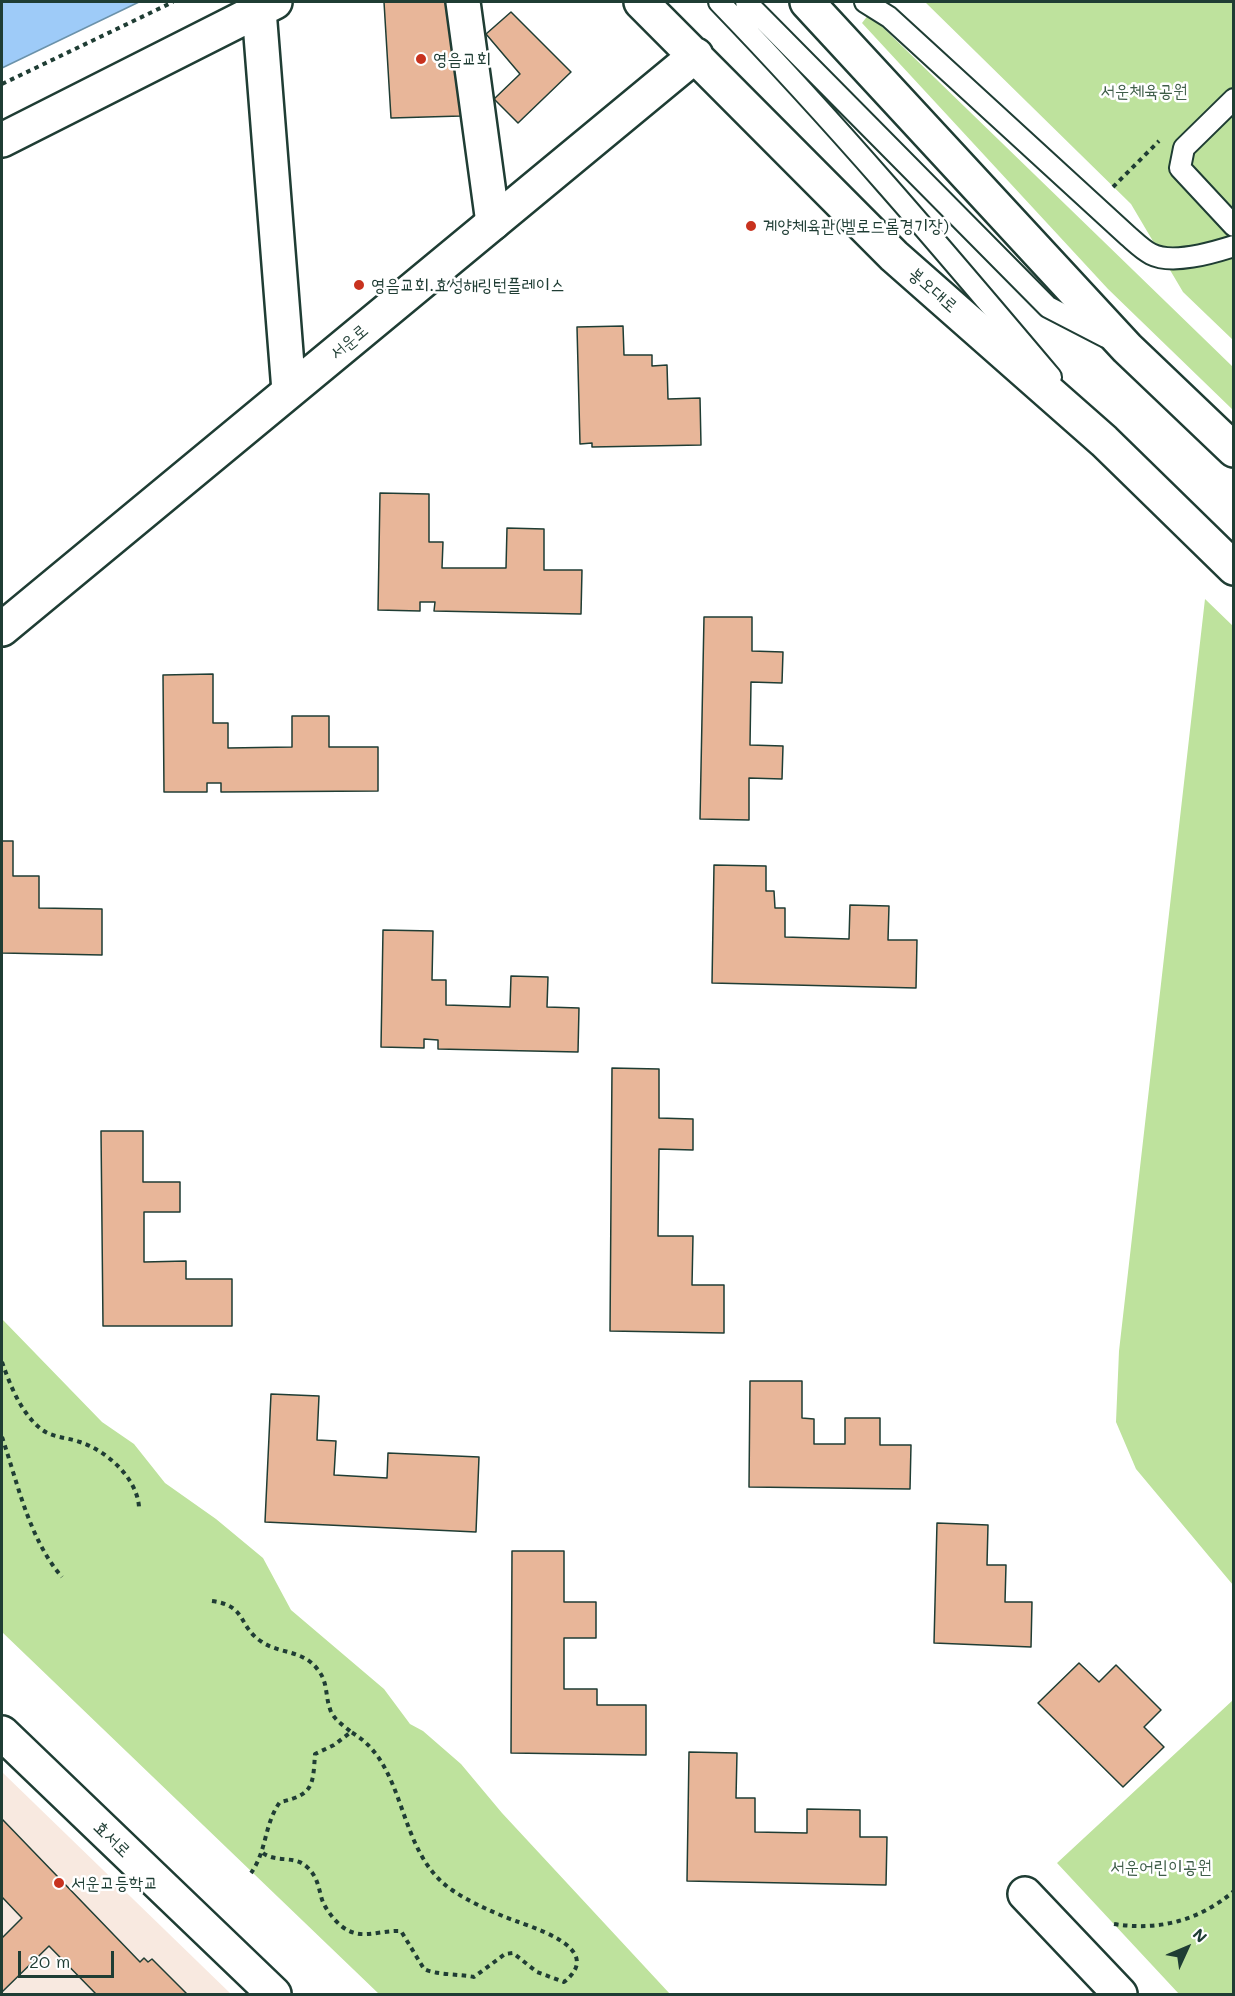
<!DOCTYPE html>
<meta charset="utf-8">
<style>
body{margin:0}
#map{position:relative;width:1235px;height:1996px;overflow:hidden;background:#fff;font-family:Mali,sans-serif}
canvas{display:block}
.frame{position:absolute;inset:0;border:3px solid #1f3d34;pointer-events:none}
.north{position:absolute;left:1157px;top:1918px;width:60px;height:60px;-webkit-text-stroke:4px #fff;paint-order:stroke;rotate:46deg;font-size:16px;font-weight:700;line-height:24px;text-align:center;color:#1f3d34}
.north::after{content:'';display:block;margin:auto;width:21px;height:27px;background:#1f3d34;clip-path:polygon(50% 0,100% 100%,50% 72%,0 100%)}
.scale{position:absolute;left:18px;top:1951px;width:96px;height:27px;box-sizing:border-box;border:3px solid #1f3d34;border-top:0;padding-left:8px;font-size:18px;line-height:21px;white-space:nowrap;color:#1f3d34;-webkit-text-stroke:4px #fff;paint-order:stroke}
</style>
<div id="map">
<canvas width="1235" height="1996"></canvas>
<div class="frame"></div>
<div class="north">N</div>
<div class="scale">20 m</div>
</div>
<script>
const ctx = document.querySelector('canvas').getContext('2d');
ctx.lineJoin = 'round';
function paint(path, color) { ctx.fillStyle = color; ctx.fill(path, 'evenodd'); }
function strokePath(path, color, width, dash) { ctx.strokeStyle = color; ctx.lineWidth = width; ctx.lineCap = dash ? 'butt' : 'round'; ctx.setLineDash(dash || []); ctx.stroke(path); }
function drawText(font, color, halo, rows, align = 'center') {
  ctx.font = font + ' Mali,"Poor Story",sans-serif'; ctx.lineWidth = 5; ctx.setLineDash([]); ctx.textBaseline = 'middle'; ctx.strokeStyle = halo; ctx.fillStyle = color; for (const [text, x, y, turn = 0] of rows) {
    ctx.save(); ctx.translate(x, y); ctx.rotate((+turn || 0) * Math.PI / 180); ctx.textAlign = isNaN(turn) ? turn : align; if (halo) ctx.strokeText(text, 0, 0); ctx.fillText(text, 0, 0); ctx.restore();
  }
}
paint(new Path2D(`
 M2,1772L231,1994H2Z`), '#f8e9e0');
paint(new Path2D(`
 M925,2H1233V340L1183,292L1131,204Z
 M869,14L1233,367V410L1108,289L862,23Z
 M1205,599L1234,627L1233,1585L1136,1469L1116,1422L1119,1351Z
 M2,1319L102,1422L134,1444L165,1483L216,1519L263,1558L291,1610L384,1689L410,1724L423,1731L461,1764L502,1813L670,1994H379L2,1632Z
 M1233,1700V1994H1179L1057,1863Z`), '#bee29d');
const water = new Path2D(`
 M2,2H139L2,68Z`);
paint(water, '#9ecbf8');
strokePath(water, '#6b92aa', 1.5);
const building = new Path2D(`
 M384,2H448L461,116L391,118Z
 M511,12L571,72L518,123L494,99L520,74L486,34Z
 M623,326L624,355H652V366L667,365L668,399L700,398L701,445L592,447V443L580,444L577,327Z
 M380,493L429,494V542H443L442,568H506L507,528L544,529V570H582L581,614L434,611L435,602H420V611L378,610Z
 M704,617H752V651L783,652L782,683L751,682L750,745L783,746L782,779L749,778V820L700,819Z
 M213,674V723H228V748L292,747V716H329V747H378V791L221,792V783H207V792H164L163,675Z
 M2,841H13V876H39V908L102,909V955L2,953Z
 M714,865L766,866V891H774L775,908H785V937L849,939L850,905L889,906L888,940H917L916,988L712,983Z
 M383,930L433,931L432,980H446V1005L510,1007L511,976L548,977L547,1007L579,1008L578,1052L438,1049V1040L424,1039V1048L381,1047Z
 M612,1068L659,1069V1118L693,1119V1150L659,1149L658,1236H693L692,1285H724V1333L610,1331Z
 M101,1131H143V1182H180V1212H144V1262L186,1261V1279H232V1326H103Z
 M750,1381H802V1418L814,1419V1444H845V1418H880V1445H911L910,1489L749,1487Z
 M271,1394L319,1396L317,1440L336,1441L334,1475L387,1478L388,1453L479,1457L476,1532L265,1522Z
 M937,1523L988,1525L987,1565H1006L1005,1602H1032L1031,1647L934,1643Z
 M512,1551H564V1602H596V1638H564V1689H597V1705H646V1755L511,1753Z
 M1079,1663L1099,1682L1116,1665L1161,1710L1144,1727L1164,1747L1123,1787L1038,1703Z
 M689,1752L737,1753L736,1798H755V1832L807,1833V1809L860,1810V1837H887L886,1885L687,1881Z
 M2,1819L140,1962L144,1958L148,1962L152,1959L187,1994H96L49,1946L2,1992V1938L22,1918L2,1897Z`);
paint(building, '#e8b699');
strokePath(building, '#1f3d34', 1.5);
const lane = new Path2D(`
 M719,2C835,122 943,249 1051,377
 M746,2L1048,307L1106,337
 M865,2L889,17L1128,236C1135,242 1143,250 1151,254C1172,265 1212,253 1234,246
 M1234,99L1184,148L1180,168L1234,226`);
const street = new Path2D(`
 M463,2L493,223
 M259,10L289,391
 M2,140L275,2
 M1025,1894L1120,1994`);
const secondary = new Path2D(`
 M641,2L894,256L1104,441L1234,568
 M807,2L1127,348L1234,450
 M2,629L696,55
 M2,1733L274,1994`);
strokePath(lane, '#1f3d34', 24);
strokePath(street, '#1f3d34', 38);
strokePath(secondary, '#1f3d34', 38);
strokePath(new Path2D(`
 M2,84L173,2
 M1113,187L1159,141
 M2,1362C10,1385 21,1413 41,1429C53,1438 66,1437 80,1442C107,1451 137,1478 139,1507
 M2,1437C18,1484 29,1539 62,1577
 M212,1601C248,1606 237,1626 262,1642C280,1654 304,1650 318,1670C328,1682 325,1695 330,1709C333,1719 343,1725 351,1732L334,1745L315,1754C313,1786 313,1795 280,1802C264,1824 267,1851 251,1873
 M263,1853C276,1863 295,1855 307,1867C316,1875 318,1884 321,1896C323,1905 329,1913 335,1920C357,1944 374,1930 401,1931L424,1969C436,1975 460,1974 474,1977L505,1954L513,1953L537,1972L564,1982C608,1947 527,1926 505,1917C486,1909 468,1901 452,1890C395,1851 409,1765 351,1732
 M1114,1924C1158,1931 1199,1921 1234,1891`), '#1f3d34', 4, [4.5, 4.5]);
strokePath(lane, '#fff', 20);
strokePath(street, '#fff', 33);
strokePath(secondary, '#fff', 33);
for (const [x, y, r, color] of [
 [421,59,6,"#c8321e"],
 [751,226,6,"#c8321e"],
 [359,285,6,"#c8321e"],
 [59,1883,6,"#c8321e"]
]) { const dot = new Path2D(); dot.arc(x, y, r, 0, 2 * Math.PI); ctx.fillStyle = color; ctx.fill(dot); strokePath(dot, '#fff', 2); }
drawText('18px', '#1f3d34', '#fff', [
 ["영음교회",433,59],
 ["계양체육관(벨로드롬경기장)",763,226],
 ["영음교회.효성해링턴플레이스",371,285],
 ["서운고등학교",71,1883]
], 'left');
drawText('18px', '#3f5e49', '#fff', [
 ["서운체육공원",1144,91],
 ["서운어린이공원",1161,1867]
]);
drawText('18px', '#1f3d34', '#fff', [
 ["봉오대로",933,290,41],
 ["서운로",349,342,-40],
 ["효서로",112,1839,44]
]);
</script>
